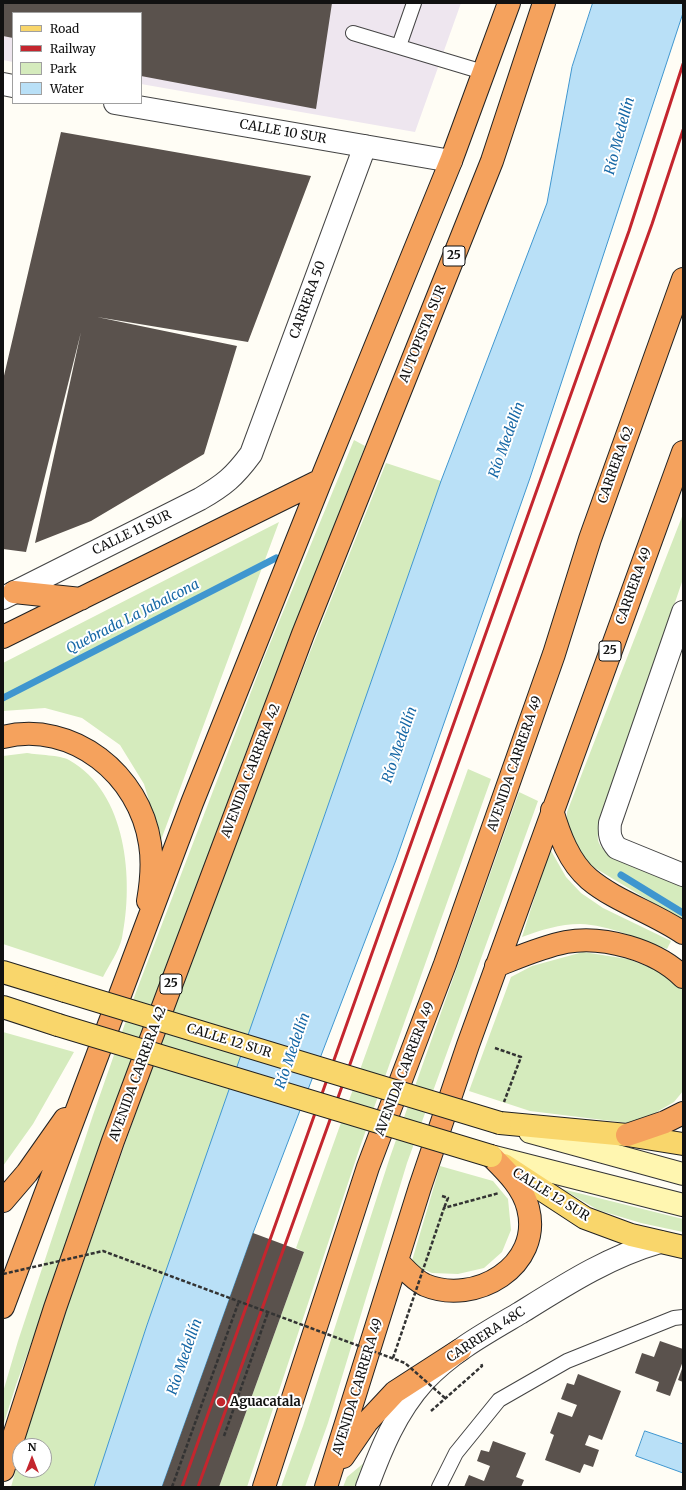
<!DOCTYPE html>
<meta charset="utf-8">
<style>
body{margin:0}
#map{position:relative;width:686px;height:1490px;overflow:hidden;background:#fffdf5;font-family:Merriweather,serif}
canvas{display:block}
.frame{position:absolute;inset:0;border:4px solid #111;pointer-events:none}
.legend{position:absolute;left:12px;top:12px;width:130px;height:92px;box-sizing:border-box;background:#fff;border:1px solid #a0a0a0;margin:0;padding:5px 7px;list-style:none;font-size:12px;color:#111}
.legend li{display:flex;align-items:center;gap:8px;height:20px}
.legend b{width:20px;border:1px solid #a0a0a0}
.north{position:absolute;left:12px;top:1438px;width:40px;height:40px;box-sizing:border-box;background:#fff;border:1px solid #a0a0a0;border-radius:50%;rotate:0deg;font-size:11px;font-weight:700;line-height:16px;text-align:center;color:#111}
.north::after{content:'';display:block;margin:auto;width:14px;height:18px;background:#c4262e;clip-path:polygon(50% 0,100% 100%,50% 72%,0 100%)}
</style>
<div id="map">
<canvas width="686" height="1490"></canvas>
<div class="frame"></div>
<ul class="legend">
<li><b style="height:5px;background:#f9d66b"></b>Road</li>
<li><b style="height:5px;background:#c4262e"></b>Railway</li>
<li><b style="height:11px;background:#d5ebbd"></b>Park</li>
<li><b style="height:11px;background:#b9e0f7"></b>Water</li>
</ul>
<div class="north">N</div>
</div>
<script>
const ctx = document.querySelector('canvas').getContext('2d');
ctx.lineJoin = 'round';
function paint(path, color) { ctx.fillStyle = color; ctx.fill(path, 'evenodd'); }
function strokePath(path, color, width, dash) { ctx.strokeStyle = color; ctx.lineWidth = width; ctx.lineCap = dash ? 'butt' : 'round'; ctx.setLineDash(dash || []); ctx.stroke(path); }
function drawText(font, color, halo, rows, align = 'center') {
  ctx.font = font + ' Merriweather,serif'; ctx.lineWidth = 4; ctx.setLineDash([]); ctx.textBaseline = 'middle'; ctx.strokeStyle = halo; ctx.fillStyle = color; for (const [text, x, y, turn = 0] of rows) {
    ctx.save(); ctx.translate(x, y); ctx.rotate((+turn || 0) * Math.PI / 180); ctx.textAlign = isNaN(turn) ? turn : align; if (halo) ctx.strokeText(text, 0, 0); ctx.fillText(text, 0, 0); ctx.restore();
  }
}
paint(new Path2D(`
 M3,3H461L415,132L141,84V13H13V62L3,60Z`), '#eee6ef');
paint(new Path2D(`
 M354,440L365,446L247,749L16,1385L3,1426V1392L18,1341L93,1115L136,992L264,658Z
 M386,463L441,481L147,1325L94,1487H11L20,1455V1470H44V1446H23L41,1382L175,1002L304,667Z
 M683,514V579L600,822C597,839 595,842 609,855L683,887V921L590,865C576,852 565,832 567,812Z
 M279,522L161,840L144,784L120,745L82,718L45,708L3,711V663Z
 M27,753C38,755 60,755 69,760C127,792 134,880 122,938C119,951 109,965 103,977L3,944V756Z
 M468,769L491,779L360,1147L253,1469L247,1487H219L304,1252L296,1248Z
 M519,792L538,801L407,1163L328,1423L305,1487H281L303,1426L390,1157Z
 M550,849L566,877L581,893L603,908L671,941L667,949C639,939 609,925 580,924C560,924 541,930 522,937Z
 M583,952L628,959L669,975L683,990V1091L674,1102L636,1124L530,1111L469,1091L511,977L532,966Z
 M3,1032L74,1052L33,1124L3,1166Z
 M440,1166L493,1181L508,1199L511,1230L502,1252L484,1268L458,1274L432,1273L411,1264Z
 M562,1189L683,1219V1232L641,1223L598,1210Z
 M365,1462L355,1487H343L347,1477Z`), '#d5ebbd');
const water = new Path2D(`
 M593,3H683V13L530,478L396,860L253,1233L162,1487H94L147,1325L441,481L547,203L572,67Z
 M645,1431L683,1444V1473L636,1456Z`);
paint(water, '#b9e0f7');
strokePath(water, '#3f96cf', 1);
strokePath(new Path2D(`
 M3,698L276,558
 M621,875L683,913`), '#3f96cf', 7);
paint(new Path2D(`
 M3,3H332L316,109L141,76V13H13V38L3,36Z
 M61,132L311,176L248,342L97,317L237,346L204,454L91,521L35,543L81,332L26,552L3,549V380Z
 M253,1233L304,1252L219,1487H162Z
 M660,1341L683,1349V1361L670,1396L656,1391L659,1382L635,1373L642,1353L654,1357Z
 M683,1366V1382L678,1380Z
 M578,1374L621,1391L602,1440L589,1435L585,1445L599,1450L593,1467L584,1464L580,1473L545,1460L554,1435L550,1433L558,1412L572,1417L577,1405L561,1399L567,1383L574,1385Z
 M493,1441L526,1453L516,1477L524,1480L521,1487H464L469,1475L484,1481L490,1466L477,1461L481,1450L489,1452Z`), '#5a524d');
const lane = new Path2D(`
 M353,33L483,72
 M399,46L414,3
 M439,1487L456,1453L499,1400L567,1361L674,1318L683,1317`);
const street = new Path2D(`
 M3,84L13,86
 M115,103L451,161
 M3,598L200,499C224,485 234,477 251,454L365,146
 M683,612L610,823C609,834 610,840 617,848L683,875
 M367,1487C381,1449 396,1412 424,1381C451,1352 486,1333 520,1313C565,1285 608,1257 660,1242`);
const secondary = new Path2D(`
 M530,1132L683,1174
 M494,1157L683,1205`);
const primary = new Path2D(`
 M3,972L65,991
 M3,1007L58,1025
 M500,1123L627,1135L683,1144
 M504,1165L585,1218L631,1235L683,1247`);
const highway = new Path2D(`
 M14,592L81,599
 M3,637L321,480
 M3,737C73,720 140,775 150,844C153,862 151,884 148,901
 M552,810C559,834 569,862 589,879C615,901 654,913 683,933
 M496,966C519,957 541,947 566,942C603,935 656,950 683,977
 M627,1135L665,1122L683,1113
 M3,1201L27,1173L65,1119
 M397,1261C405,1269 414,1280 425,1285C475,1306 543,1266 528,1208C523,1187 506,1171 491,1156
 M3,1307L192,803L321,480L451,161L509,3
 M343,1457L367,1422L395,1392L460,1350
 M3,1470L55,1308L113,1141L167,996L303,634L492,161L544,3
 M264,1487L368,1167L445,964L554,654L590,539L683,279
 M326,1487L420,1187L468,1045L683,452`);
strokePath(lane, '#444', 16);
strokePath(street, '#444', 24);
strokePath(secondary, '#333', 24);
strokePath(primary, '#222', 24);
strokePath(highway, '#222', 24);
strokePath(new Path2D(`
 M495,1048L521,1057L504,1102
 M442,1196L448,1198L444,1208
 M431,1411L482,1366L481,1363
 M224,1436L268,1312
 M172,1487L239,1301`), '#333', 2.5, [4, 2]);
strokePath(lane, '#fff', 14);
strokePath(street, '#fff', 22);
strokePath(secondary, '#fff6b0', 22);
strokePath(primary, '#f9d66b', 22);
strokePath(highway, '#f5a25d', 22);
strokePath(new Path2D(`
 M182,1487L629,231L683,64
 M198,1487L652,224L683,130`), '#c4262e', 3);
const primaryBridge = new Path2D(`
 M65,991L500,1123
 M58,1025L491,1156`);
strokePath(primaryBridge, '#222', 24, []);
strokePath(new Path2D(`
 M3,1274L103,1251L405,1363L445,1398
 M393,1358L444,1208L499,1193`), '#333', 2.5, [4, 2]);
strokePath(primaryBridge, '#f9d66b', 22);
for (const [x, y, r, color] of [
 [221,1402,5,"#c4262e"]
]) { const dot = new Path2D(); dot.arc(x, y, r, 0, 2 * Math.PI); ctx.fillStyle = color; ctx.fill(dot); strokePath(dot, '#fff', 1.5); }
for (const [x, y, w] of [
 [454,256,22],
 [610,651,22],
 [171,984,22]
]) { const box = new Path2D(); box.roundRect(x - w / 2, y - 10, w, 20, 3); ctx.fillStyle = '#fff'; ctx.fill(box); strokePath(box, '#111', 1); }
drawText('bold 12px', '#111', null, [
 ["25",454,256],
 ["25",610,651],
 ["25",171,984]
]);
drawText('13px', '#111', '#fff', [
 ["CALLE 10 SUR",283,132,10],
 ["CARRERA 50",308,300,-70],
 ["AUTOPISTA SUR",423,334,-68],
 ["CARRERA 62",616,465,-70],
 ["CALLE 11 SUR",132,533,-26],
 ["CARRERA 49",634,586,-70],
 ["AVENIDA CARRERA 49",515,764,-71],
 ["AVENIDA CARRERA 42",251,771,-69],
 ["CALLE 12 SUR",229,1041,17],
 ["AVENIDA CARRERA 49",405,1069,-69],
 ["AVENIDA CARRERA 42",138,1074,-70],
 ["CALLE 12 SUR",551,1195,32],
 ["CARRERA 48C",486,1335,-33],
 ["AVENIDA CARRERA 49",358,1387,-73]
]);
drawText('bold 13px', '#111', '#fff', [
 ["Aguacatala",230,1402]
], 'left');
drawText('italic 14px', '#1768a6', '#fff', [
 ["Río Medellín",620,136,-75],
 ["Río Medellín",507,440,-70],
 ["Quebrada La Jabalcona",133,617,-27],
 ["Río Medellín",400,745,-71],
 ["Río Medellín",293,1051,-71],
 ["Río Medellín",185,1357,-71]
]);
</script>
